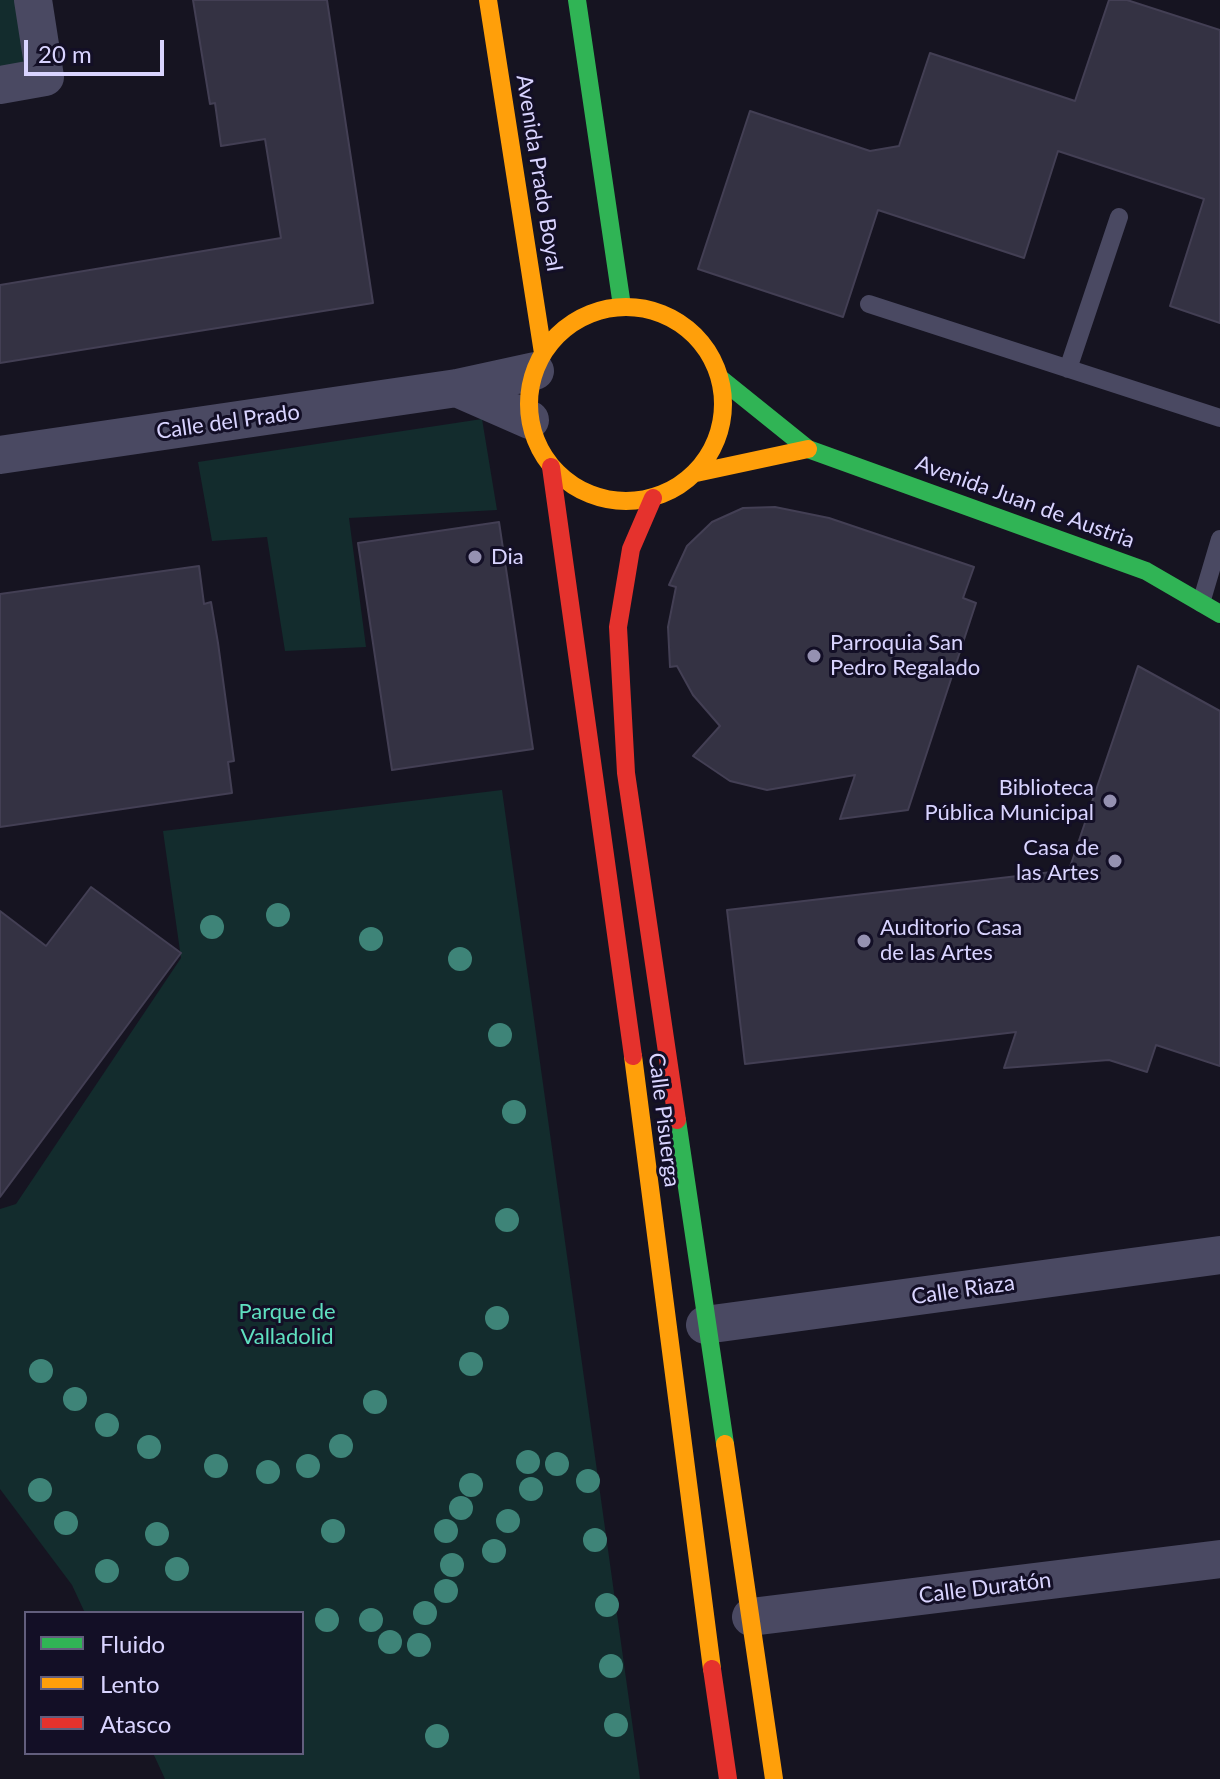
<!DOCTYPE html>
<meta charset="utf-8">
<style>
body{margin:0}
#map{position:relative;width:1220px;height:1779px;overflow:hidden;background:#161421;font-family:Lato,sans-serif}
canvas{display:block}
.legend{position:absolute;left:24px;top:1611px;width:280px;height:144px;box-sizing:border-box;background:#130f26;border:2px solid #625e7d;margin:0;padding:10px 14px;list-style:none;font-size:24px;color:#d9d4ff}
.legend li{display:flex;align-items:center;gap:16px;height:40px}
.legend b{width:40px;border:2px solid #625e7d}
.scale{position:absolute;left:24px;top:40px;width:140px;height:36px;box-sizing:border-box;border:4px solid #d9d4ff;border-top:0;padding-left:10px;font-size:24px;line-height:28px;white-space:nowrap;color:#d9d4ff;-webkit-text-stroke:6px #130f26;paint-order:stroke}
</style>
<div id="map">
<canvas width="1220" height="1779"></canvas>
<ul class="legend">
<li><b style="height:10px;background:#30b455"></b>Fluido</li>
<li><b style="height:10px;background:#ff9f0a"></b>Lento</li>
<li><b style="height:10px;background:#e5322d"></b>Atasco</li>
</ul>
<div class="scale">20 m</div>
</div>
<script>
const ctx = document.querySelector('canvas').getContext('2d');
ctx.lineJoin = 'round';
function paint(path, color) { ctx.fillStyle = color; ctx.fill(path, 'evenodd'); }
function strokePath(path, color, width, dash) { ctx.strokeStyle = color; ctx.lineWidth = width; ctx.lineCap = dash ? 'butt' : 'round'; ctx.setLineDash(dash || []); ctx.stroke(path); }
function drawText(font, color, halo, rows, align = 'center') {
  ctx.font = font + ' Lato,sans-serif'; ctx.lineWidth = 6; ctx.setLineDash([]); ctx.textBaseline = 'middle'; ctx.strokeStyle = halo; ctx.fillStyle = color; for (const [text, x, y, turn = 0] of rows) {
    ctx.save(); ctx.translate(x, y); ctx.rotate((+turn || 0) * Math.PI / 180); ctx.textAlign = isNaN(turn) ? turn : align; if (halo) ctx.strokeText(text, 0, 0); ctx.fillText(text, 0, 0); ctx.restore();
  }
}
paint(new Path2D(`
 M0,0H16L25,65L0,69Z
 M482,419L497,510L349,518L366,647L285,651L267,537L212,541L198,462Z
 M502,790L640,1779H165L153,1753H302V1613H85L72,1585L0,1489V1209L16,1204L181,958L163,831Z`), '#132c2d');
const building = new Path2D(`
 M193,0H327L373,303L0,363V285L281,238L265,139L221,146L215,103L210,104Z
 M1109,0H1127L1220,30V323L1170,306L1204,199L1058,151L1024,258L878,210L843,317L698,269L750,111L870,151L899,146L930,53L1075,101Z
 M775,507L829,518L974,567L963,598L976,603L908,810L840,819L855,775L767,790L730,781L693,756L720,726L693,695L677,666L670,667L668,627L676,587L669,585L687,546L712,522L743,508Z
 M499,522L533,749L392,770L358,543Z
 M199,566L204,604L211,602L218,643L234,761L228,762L232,793L0,827V594Z
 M1138,666L1220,711V1066L1156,1045L1147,1072L1109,1060L1004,1068L1016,1032L745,1064L727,910L1069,870Z
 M91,887L181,953L0,1197V911L46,946Z`);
paint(building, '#343243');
strokePath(building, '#433f54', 2);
strokePath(new Path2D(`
 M869,304L1220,418
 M1068,369L1119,217
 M1201,603L1220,539`), '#4a4962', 18);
strokePath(new Path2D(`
 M0,85L45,77L33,0
 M457,388L530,420
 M0,455L457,388L535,371
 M705,1325L1220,1255
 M751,1617L1220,1559`), '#4a4962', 38);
strokePath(new Path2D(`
 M577,0L622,306
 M721,379L808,449L1146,571L1220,614
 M677,1120L725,1444`), '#30b455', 18);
strokePath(new Path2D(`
 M488,0L543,353
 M529 404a97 97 0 1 1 194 0a97 97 0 1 1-194 0Z
 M696,473L808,449
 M633,1056L712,1669
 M725,1444L774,1779`), '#ff9f0a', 18);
strokePath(new Path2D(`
 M551,467L633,1056
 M653,498L631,549L618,627L626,773L677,1120
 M712,1669L728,1779`), '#e5322d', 18);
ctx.fillStyle = '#3e8478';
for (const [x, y] of [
 [278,915],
 [212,927],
 [371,939],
 [460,959],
 [500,1035],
 [514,1112],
 [507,1220],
 [497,1318],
 [471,1364],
 [41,1371],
 [75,1399],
 [375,1402],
 [107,1425],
 [341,1446],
 [149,1447],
 [528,1462],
 [557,1464],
 [216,1466],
 [308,1466],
 [268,1472],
 [588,1481],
 [471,1485],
 [531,1489],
 [40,1490],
 [461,1508],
 [508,1521],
 [66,1523],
 [333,1531],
 [446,1531],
 [157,1534],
 [595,1540],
 [494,1551],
 [452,1565],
 [177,1569],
 [107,1571],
 [446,1591],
 [607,1605],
 [425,1613],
 [327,1620],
 [371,1620],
 [390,1642],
 [419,1645],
 [611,1666],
 [616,1725],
 [437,1736]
]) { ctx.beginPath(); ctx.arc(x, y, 12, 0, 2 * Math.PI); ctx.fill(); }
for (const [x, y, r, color] of [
 [475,557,8,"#9591b1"],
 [814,656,8,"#9591b1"],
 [1110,801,8,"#9591b1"],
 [1115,861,8,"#9591b1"],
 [864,941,8,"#9591b1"]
]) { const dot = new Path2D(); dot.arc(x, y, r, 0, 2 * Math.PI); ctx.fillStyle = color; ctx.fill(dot); strokePath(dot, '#130f26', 3); }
drawText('22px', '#d9d4ff', '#130f26', [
 ["Avenida Prado Boyal",539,173,81],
 ["Calle del Prado",228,422,-8],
 ["Avenida Juan de Austria",1025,502,20],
 ["Calle Pisuerga",664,1120,83],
 ["Calle Riaza",963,1290,-8],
 ["Calle Duratón",985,1588,-7]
]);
drawText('22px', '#d9d4ff', '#130f26', [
 ["Dia",491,557],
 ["Parroquia San",830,643],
 ["Pedro Regalado",830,668],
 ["Biblioteca",1094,788,"right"],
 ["Pública Municipal",1094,813,"right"],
 ["Casa de",1099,848,"right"],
 ["las Artes",1099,873,"right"],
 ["Auditorio Casa",880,928],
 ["de las Artes",880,953]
], 'left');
drawText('22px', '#5fe0c0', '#130f26', [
 ["Parque de",287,1312],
 ["Valladolid",287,1337]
]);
</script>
